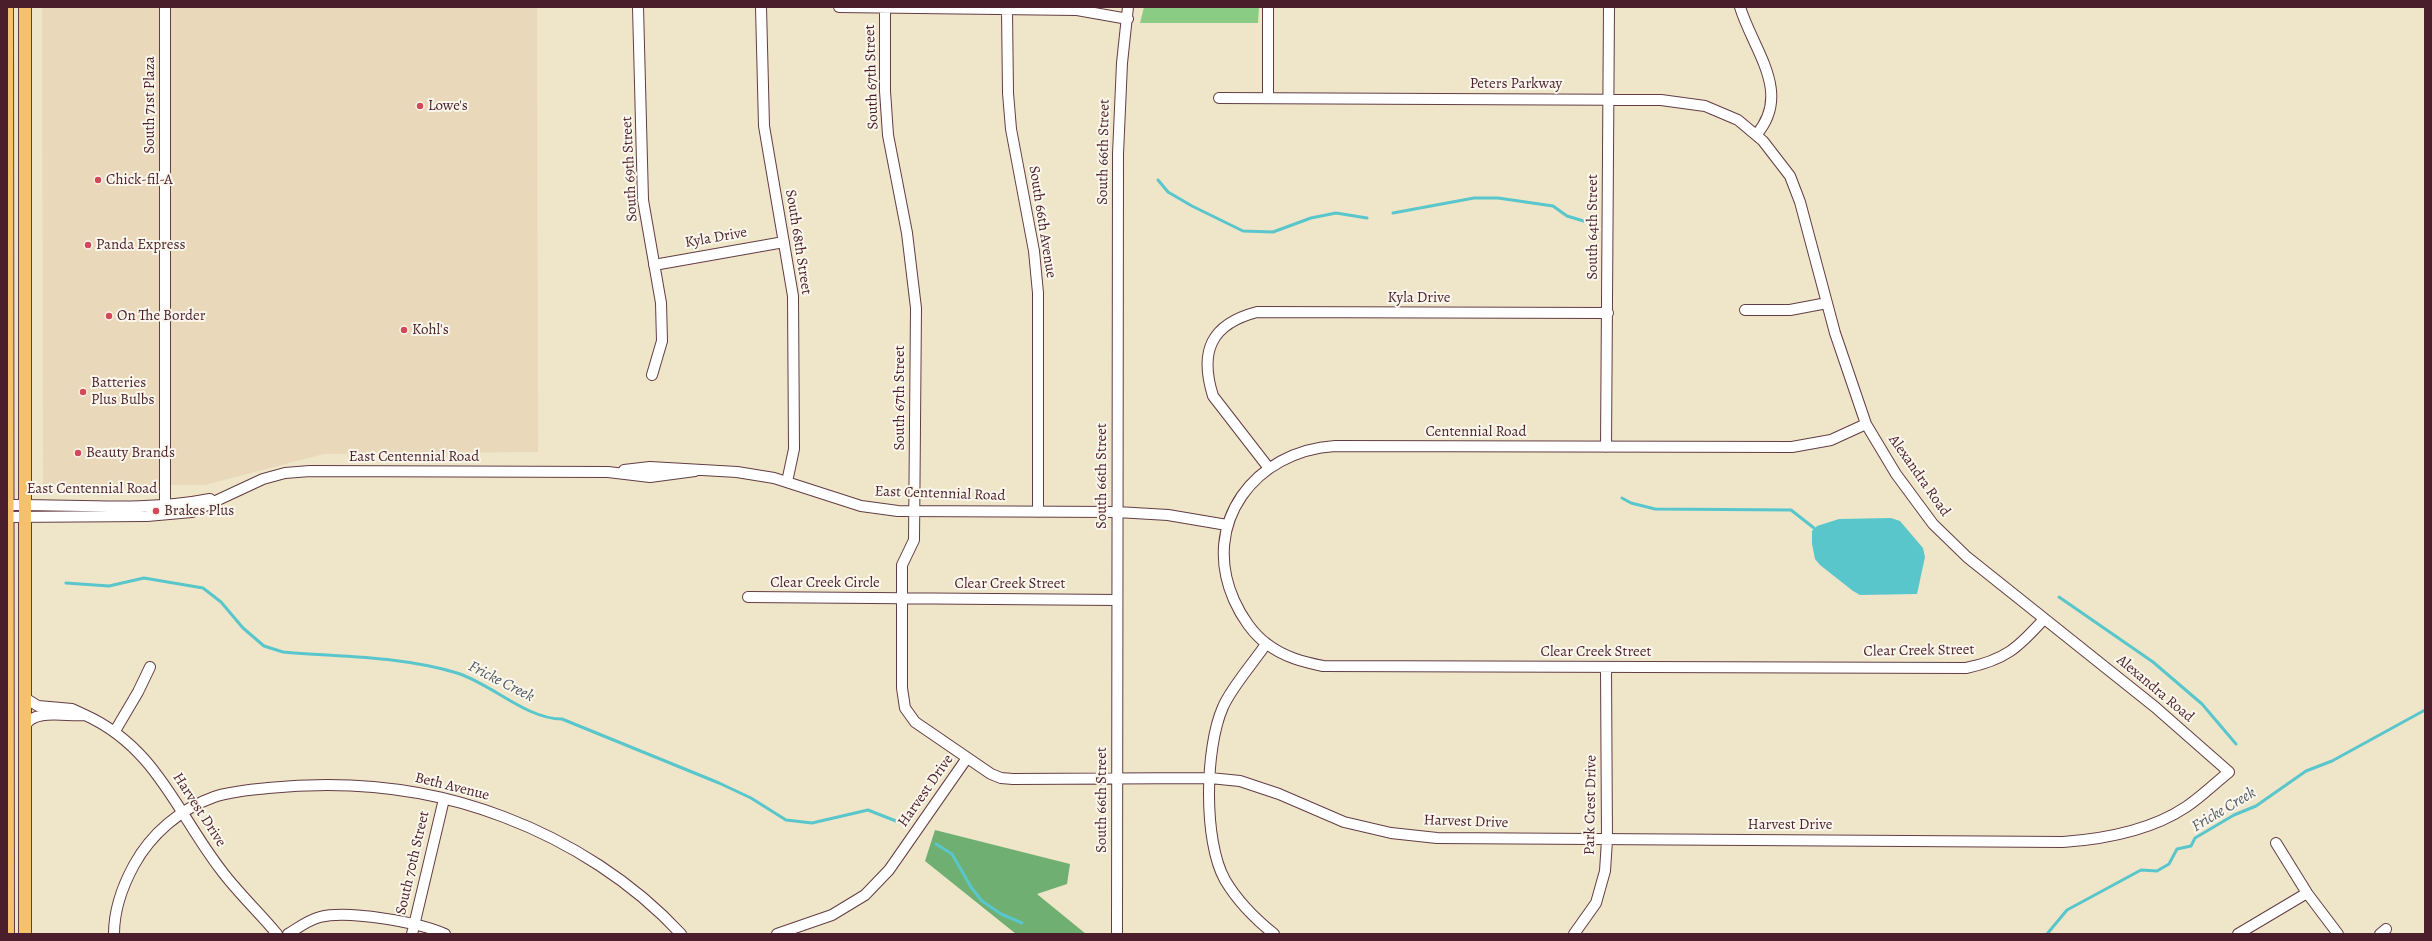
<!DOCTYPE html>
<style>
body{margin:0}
#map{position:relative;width:2432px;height:941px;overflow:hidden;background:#efe6ca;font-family:Alegreya,serif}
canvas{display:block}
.frame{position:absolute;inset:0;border:8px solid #4a1f2b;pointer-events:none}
</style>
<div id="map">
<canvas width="2432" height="941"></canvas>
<div class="frame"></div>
</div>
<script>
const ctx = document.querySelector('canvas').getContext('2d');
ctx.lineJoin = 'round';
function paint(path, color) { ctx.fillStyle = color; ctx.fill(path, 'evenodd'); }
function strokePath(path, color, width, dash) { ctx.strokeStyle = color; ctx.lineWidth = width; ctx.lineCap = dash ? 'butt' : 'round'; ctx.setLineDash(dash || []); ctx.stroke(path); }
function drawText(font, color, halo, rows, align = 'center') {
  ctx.font = font + ' Alegreya,serif'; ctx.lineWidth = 4; ctx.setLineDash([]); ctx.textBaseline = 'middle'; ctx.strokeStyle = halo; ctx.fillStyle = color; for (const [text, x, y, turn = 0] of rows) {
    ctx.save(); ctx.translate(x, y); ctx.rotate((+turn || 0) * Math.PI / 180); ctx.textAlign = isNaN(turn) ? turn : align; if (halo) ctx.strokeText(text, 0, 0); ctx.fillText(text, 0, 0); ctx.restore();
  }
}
paint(new Path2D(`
 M42,7H537L538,452L324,454L205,485H43Z`), '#e9d9ba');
paint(new Path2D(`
 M1144,7H1259L1258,23H1140Z`), '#8acc84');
paint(new Path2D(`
 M935,830L1070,864L1067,884L1037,894L1086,934H1016L925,861Z`), '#6fb072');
paint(new Path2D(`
 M1839,519L1891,518L1900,521L1923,548L1925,557L1917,594L1860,595L1853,591L1820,565L1815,559L1812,544V531L1817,526Z`), '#59c6cc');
strokePath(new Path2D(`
 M1158,180L1168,192L1192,206L1243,231L1273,232L1311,218L1336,213L1367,218
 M1393,213L1474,198H1498L1553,206L1567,216L1587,222
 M1622,498L1631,503L1655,509L1791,510L1814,528
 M66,583L109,586L144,578L203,588L221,602L243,628L264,646L283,652C340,657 402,656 457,673C492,684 526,719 562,719L719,783L751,798L786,820L812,823L868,810L901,823
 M2059,597L2153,662L2202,704L2236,744
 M936,844L952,854L971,887L982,901L1001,914L1022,923
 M2047,934L2067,910L2141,870L2157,871L2169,864L2177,849L2191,846L2195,838L2234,815L2256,806L2306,771L2332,761L2425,710`), '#59c6cc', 3);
const minor = new Path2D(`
 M165,7V514
 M638,7L643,200L661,303L662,341L652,375
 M761,7L764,126L793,296L794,449L787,482
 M839,7L1077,10L1128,19
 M885,7V91L888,135L907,233L916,308L914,540L902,565V688L905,708L915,722L991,774L1001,778L1013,779L1210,778L1240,781L1279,794L1344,822L1391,833L1437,838L2063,842C2105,839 2150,831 2186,807C2201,797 2214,784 2229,772L2155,707L1967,557L1933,524L1896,474L1866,424L1835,333L1800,202L1790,176L1763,141L1738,120L1705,106L1661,100L1219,98
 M1740,7C1753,50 1793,93 1756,135
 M1007,10L1008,93L1011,129L1034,251L1038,293V512
 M1268,98V7
 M654,265L784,242
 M1745,310H1790L1827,303
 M1866,424L1831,440L1792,447L1335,446C1255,451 1200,523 1234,600C1241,616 1253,634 1267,644C1284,657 1303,662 1323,666L1966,668C2005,660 2018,648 2044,619
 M1606,447L1609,7
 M1268,467L1213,396C1199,351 1211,324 1257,312L1608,313
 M624,470L650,467L737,472L774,478L861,506L898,511L1117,512L1168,515L1227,525
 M7,505C74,504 144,512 210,499
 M7,517L147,516L192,512L263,479L285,473L310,471L608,472L650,477L695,471
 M748,597L1117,600
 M1266,644C1254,662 1231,688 1223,707C1205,747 1203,841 1225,880C1238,902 1254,918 1274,934
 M25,698L38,706L72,709L85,715C67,717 34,708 25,726
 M85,715C156,747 177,813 221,870C238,893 259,912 277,934
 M115,731L138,692L150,667
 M2276,843L2307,893L2338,934
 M114,934C114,909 122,887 134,865C151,834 180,809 214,797C231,791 250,790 268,788C347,780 429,788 504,817C570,842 633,882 681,934
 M288,934C298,928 308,920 320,917C348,910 418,922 445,934
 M412,934L444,799
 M777,934L832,915L865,895L889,870L967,758
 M1117,934L1118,154L1122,63L1128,7
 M1574,934L1596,903L1605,871L1607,840L1606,668
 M2238,934L2307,893
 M2380,934L2386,929`);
const major = new Path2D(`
 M7,7L8,934
 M25,934V7`);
strokePath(minor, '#633d43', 12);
strokePath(major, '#633d43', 14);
strokePath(minor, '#fff', 10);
strokePath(major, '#f5c16b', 12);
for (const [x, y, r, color] of [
 [420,106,4,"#d1495b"],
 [98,180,4,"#d1495b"],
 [88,245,4,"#d1495b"],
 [109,316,4,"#d1495b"],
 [404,330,4,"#d1495b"],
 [83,392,4,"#d1495b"],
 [78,453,4,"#d1495b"],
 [156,511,4,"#d1495b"]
]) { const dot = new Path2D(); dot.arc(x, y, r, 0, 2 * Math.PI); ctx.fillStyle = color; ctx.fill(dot); strokePath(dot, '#fbf7ec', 1.5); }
drawText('15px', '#4a1f2b', '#fbf7ec', [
 ["South 67th Street",872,77,-92],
 ["Peters Parkway",1516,84],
 ["South 71st Plaza",150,105,-90],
 ["South 66th Street",1104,152,-89],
 ["South 69th Street",630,169,-93],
 ["South 66th Avenue",1042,222,81],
 ["South 64th Street",1593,227,-90],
 ["Kyla Drive",716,238,-10],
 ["South 68th Street",798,242,81],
 ["Kyla Drive",1419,298],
 ["South 67th Street",900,398,-90],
 ["Centennial Road",1476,432],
 ["East Centennial Road",414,457],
 ["South 66th Street",1102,476,-90],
 ["Alexandra Road",1919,476,55],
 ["East Centennial Road",92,489],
 ["East Centennial Road",940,494,2],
 ["Clear Creek Circle",825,583],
 ["Clear Creek Street",1010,584],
 ["Clear Creek Street",1919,651,-1],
 ["Clear Creek Street",1596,652],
 ["Alexandra Road",2155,689,40],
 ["Beth Avenue",452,787,14],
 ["Harvest Drive",926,791,-55],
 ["South 66th Street",1102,800,-90],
 ["Park Crest Drive",1591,805,-89],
 ["Harvest Drive",199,810,57],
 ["Harvest Drive",1466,822,2],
 ["Harvest Drive",1790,825],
 ["South 70th Street",413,863,-77]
]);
drawText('15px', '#4a1f2b', '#fbf7ec', [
 ["Lowe's",428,106],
 ["Chick-fil-A",106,180],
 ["Panda Express",96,245],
 ["On The Border",117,316],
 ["Kohl's",412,330],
 ["Batteries",91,383],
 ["Plus Bulbs",91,400],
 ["Beauty Brands",86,453],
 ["Brakes Plus",164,511]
], 'left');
drawText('italic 16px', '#4f5963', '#fbf7ec', [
 ["Fricke Creek",501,682,27],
 ["Fricke Creek",2224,810,-31]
]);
</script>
